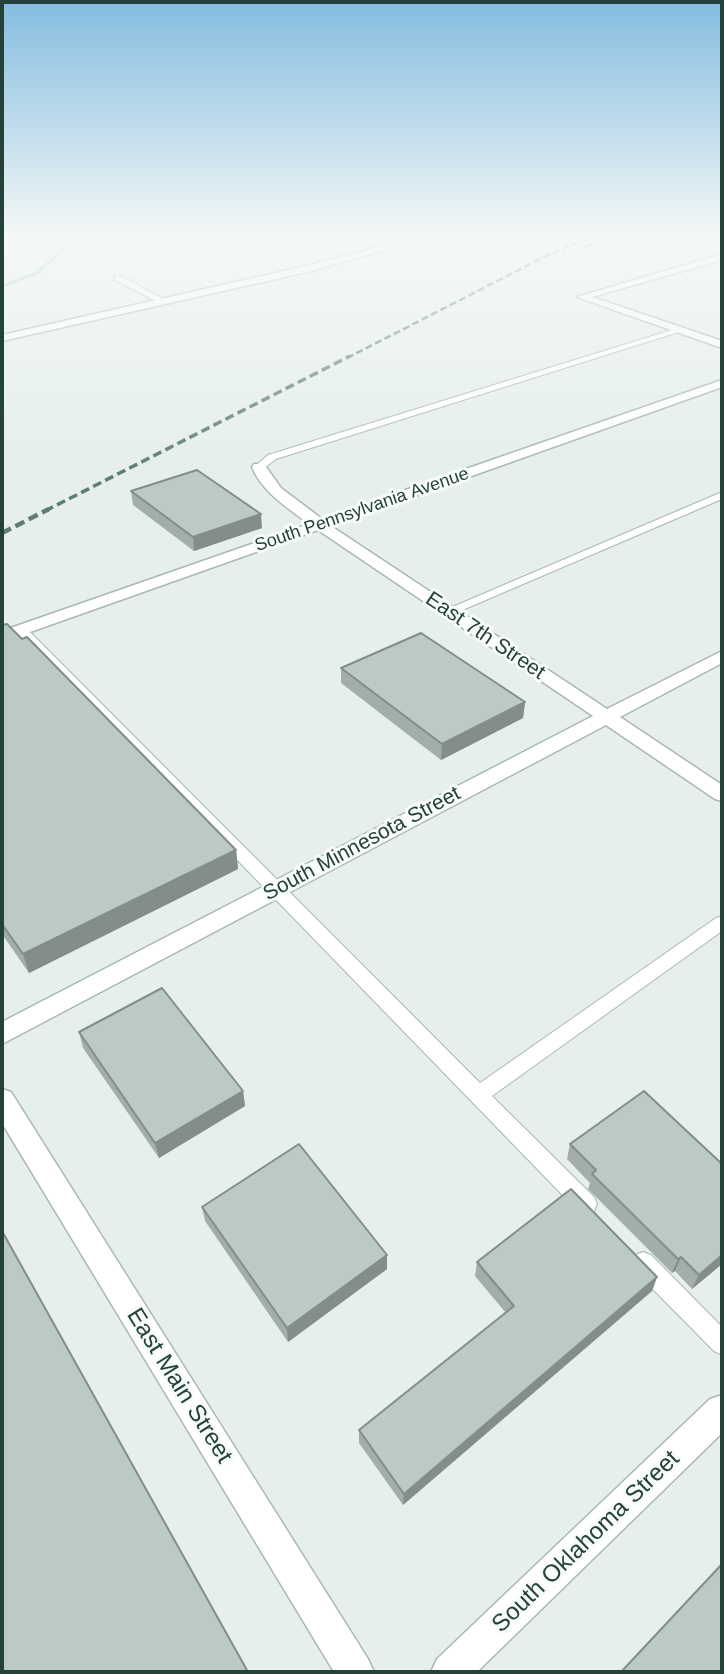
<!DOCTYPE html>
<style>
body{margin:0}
#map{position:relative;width:724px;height:1674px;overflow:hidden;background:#e6efeb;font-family:Arial,sans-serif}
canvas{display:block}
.frame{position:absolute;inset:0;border:4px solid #24423a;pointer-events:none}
</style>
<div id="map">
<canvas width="724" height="1674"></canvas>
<div class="frame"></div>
</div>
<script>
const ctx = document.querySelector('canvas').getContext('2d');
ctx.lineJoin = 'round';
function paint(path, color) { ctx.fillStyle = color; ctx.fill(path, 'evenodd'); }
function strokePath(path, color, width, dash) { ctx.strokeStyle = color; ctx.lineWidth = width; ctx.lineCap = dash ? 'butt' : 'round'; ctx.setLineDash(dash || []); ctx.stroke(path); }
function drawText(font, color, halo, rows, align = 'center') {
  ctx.font = font + ' Arial,sans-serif'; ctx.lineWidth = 6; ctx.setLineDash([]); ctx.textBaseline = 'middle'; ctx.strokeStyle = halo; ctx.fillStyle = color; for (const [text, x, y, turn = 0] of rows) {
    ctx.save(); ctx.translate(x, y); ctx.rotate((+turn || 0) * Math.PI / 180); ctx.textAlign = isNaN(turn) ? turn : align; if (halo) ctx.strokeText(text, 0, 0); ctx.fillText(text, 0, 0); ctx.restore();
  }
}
paint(new Path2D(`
 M76,236H81L39,274L2,288V285L35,272Z`), '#8ec9d4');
const service = new Path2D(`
 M115,276H121L167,301L160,303L115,280Z
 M678,328L685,330L276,459L263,469L254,467L268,455Z
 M722,492V499L453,614H445L443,611Z
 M21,626L25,627L480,1083L716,918L722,916V931L492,1096L594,1197L597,1204L594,1211L586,1214L578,1211L17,633L15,630Z
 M643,1252L651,1255L722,1327V1355L714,1351L635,1271L632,1263L635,1255Z`);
const minor = new Path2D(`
 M421,236H435L307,272L2,341V335L306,266Z
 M722,254V260L592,297L722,341V348L577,297Z
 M722,380V387L331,526L607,709L722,651V663L620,717L722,785V801L715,799L606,725L2,1044V1022L593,716L318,530L2,642V631L309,524C288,508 262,492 252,467L254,464H264L281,488L322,519Z
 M722,1395V1433L477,1672H431L437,1659L710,1399Z`);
const tertiary = new Path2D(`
 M2,1089L11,1092L368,1659L374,1672H334L2,1123Z`);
strokePath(service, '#a8b8b2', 2);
strokePath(minor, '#a8b8b2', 3);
strokePath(tertiary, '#a8b8b2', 3);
paint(service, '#fff');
paint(minor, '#fff');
paint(tertiary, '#fff');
strokePath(new Path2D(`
 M585,247L609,236
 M347,358L548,255L593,236`), '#5f7d75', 2.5, [7, 3.5]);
strokePath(new Path2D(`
 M45,511L350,356`), '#5f7d75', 3.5, [9, 4.5]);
strokePath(new Path2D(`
 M2,533L49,509`), '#5f7d75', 4.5, [10, 5]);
paint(new Path2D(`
 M131,491L262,528L194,551L133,505Z
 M2,625L22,639L236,850L238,869L29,973L2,934Z
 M341,668L525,702L523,718L441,760L341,683Z
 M79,1032L243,1091L245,1106L159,1158L83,1048Z
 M570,1144L722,1264L692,1289L675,1271L672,1273L588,1189L590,1183L567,1159Z
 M202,1207L387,1255V1269L288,1342L205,1221Z
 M477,1262L657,1277L652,1291L403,1505L359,1443V1430L506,1313L475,1276Z`), '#a1aea9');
paint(new Path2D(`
 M261,514L262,528L194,551L193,537Z
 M525,702L523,718L441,760L442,744Z
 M236,850L238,869L29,973L23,954Z
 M243,1091L245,1106L159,1158L155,1143Z
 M387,1255V1269L288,1342L287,1328Z
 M722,1255V1264L692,1289L699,1275Z
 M681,1257L675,1271L672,1273L678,1259Z
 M657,1277L652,1291L403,1505L404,1494Z`), '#838d89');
const building = new Path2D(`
 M197,470L261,514L193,537L131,491Z
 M7,624L22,639L27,637L236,850L23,954L2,924V625Z
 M421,633L525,702L442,744L341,668Z
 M162,988L243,1091L155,1143L79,1032Z
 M644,1091L722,1164V1255L699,1275L681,1257L678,1259L592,1174L596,1170L570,1144Z
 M299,1144L387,1255L287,1328L202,1207Z
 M571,1189L657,1277L404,1494L359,1430L514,1306L477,1262Z
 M2,1231L248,1672H2Z
 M722,1564V1672H621Z`);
paint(building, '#bbcac4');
strokePath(building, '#838d89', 2);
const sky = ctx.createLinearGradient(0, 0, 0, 470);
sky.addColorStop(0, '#84bce0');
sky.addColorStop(0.5, '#f4f8f6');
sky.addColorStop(1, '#f4f8f600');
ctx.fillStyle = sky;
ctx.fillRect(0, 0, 724, 470);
drawText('18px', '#24423a', '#f7fbf9', [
 ["South Pennsylvania Avenue",362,510,-19]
]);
drawText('21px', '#24423a', '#f7fbf9', [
 ["East 7th Street",485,636,34],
 ["South Minnesota Street",362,844,-28]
]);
drawText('24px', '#24423a', '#f7fbf9', [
 ["East Main Street",179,1386,58],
 ["South Oklahoma Street",586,1542,-44]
]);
</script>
